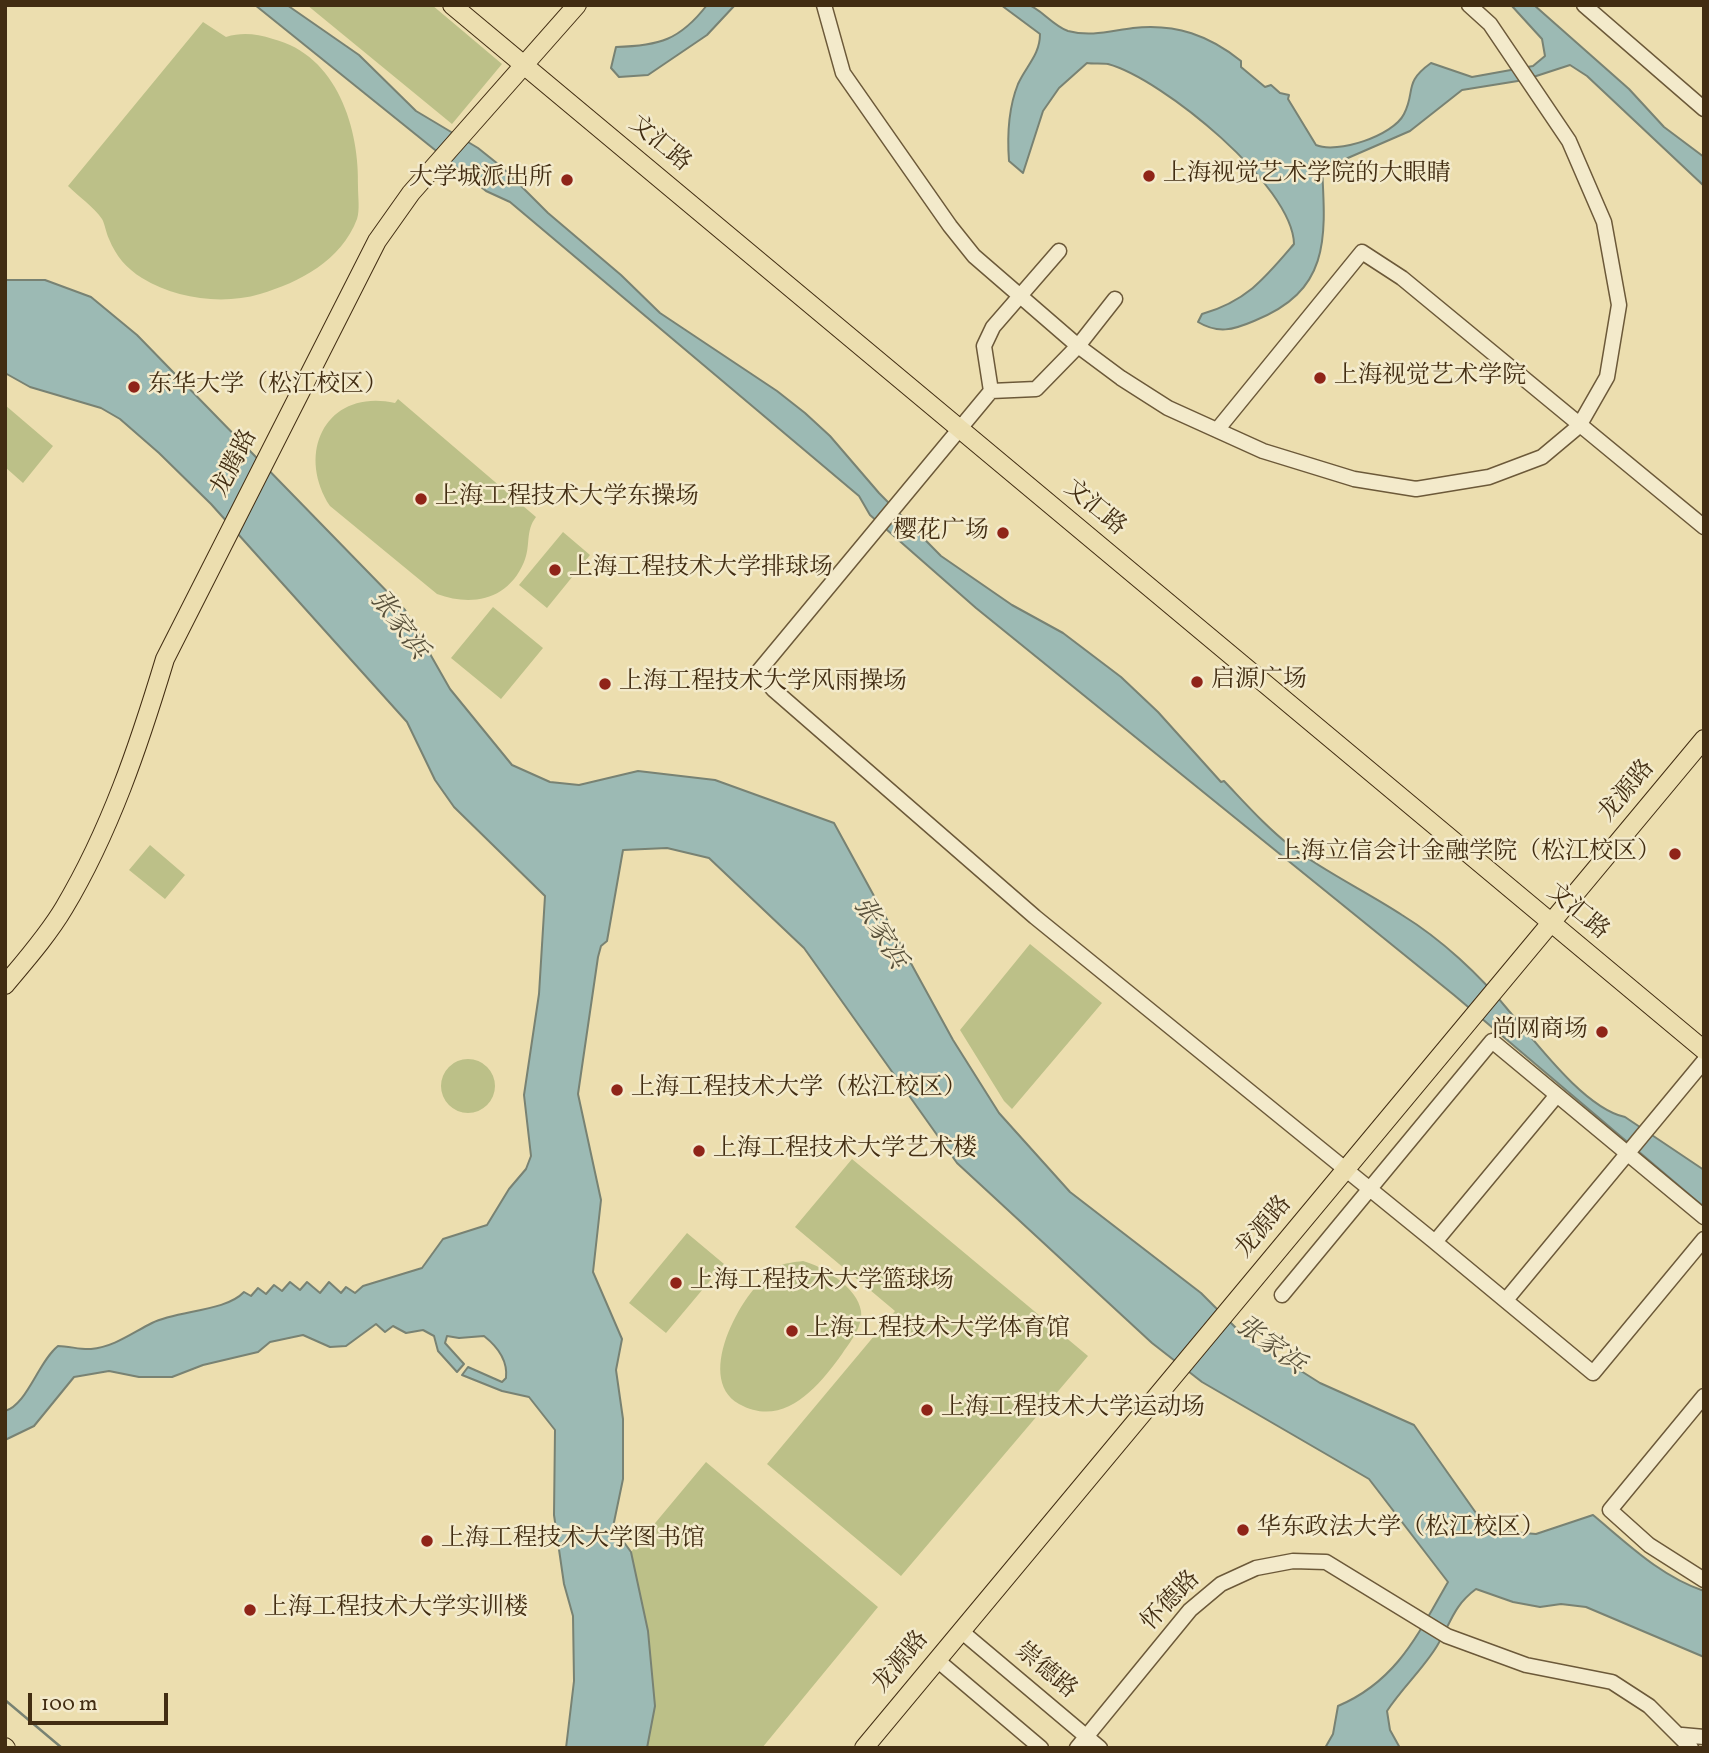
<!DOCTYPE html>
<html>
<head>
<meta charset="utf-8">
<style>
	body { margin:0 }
	#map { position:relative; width:1709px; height:1753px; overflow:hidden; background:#ecdeaf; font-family:Vollkorn,serif }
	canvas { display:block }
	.frame { position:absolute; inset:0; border:7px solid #422d12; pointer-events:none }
	.scale { position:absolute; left:28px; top:1693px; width:140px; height:32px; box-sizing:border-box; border:4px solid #422d12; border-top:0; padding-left:9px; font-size:21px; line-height:24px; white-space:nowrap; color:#422d12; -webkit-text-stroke:5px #f3eacb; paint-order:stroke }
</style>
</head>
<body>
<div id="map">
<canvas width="1709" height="1753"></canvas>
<div class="frame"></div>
<div class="scale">100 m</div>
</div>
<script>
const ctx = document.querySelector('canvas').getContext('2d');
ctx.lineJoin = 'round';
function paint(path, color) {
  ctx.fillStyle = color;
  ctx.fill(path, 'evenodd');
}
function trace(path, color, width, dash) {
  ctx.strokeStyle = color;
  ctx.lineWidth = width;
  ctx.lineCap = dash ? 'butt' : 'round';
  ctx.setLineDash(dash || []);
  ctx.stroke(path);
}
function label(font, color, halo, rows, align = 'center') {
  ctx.font = font + ' Vollkorn,"Noto Serif SC",serif';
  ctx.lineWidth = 5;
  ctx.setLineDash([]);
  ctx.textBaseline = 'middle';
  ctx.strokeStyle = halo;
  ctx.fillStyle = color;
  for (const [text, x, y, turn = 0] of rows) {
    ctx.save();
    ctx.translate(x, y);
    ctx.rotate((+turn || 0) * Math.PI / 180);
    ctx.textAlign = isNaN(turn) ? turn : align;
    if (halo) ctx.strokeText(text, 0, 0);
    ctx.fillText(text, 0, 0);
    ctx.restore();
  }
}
paint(new Path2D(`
	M307 5H432L502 64 452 124Z
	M203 22 226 37C243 32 256 34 273 39 337 55 360 129 358 187 358 197 360 210 357 219 341 261 300 282 260 294 223 305 176 299 142 278 126 268 116 256 109 239 106 233 105 224 102 219 94 207 78 196 68 186Z
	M398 399 536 517C525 531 531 546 524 562 508 600 472 607 437 594L330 506C295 452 327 388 395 403Z
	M5 405 53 446 23 483 5 467Z
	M563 532 590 555 547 608 519 585Z
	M493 607 543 648 501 699 451 658Z
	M150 845 185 875 165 899 129 870Z
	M1030 944 1102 1003 1012 1109 1004 1101 960 1030Z
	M441 1086a27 27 0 1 1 54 0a27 27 0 1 1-54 0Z
	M852 1159 1088 1356 901 1576 767 1464 895 1311 795 1227Z
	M687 1233 724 1264 666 1333 629 1303Z
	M803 1261C823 1266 858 1288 861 1311 863 1327 850 1342 842 1354 818 1387 784 1429 739 1404 692 1377 745 1286 777 1267 784 1263 795 1262 803 1261Z
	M706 1462 878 1607 762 1748H647L655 1706 648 1631 631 1552Z`), '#bcc088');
const water = new Path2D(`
	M255 5H287L359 55 416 111 478 148 503 168 548 213 621 275 660 313 777 391 805 413 830 436 879 493 941 556 1012 605 1063 633 1121 677 1158 712 1221 782 1224 781C1246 804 1267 828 1293 848 1327 873 1367 892 1402 915 1441 939 1480 975 1509 1011 1536 1042 1584 1108 1625 1117L1704 1170V1207L1454 995 976 608 870 515 859 496 510 202 486 191Z
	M707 5H735L707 35 648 75 619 77 611 68 616 47C659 46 680 40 707 5Z
	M1001 5C1009 5 1019 4 1028 5 1039 7 1053 26 1068 31 1091 37 1110 31 1133 28 1176 23 1210 36 1241 61V67L1265 87 1271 85 1280 93 1289 95 1288 99 1316 145C1337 154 1393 136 1404 114 1416 91 1403 83 1431 63L1472 77 1533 66 1545 56 1542 39 1511 5H1534L1629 89 1664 127 1704 157V186L1587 76 1570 65 1524 80 1462 90 1410 131 1334 164H1324L1322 168C1326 239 1330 291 1254 321 1233 330 1218 334 1198 322L1202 314C1247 301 1265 278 1294 244 1293 186 1163 79 1108 64 1102 63 1093 64 1087 63L1059 88 1043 111 1023 173 1009 161C1007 134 1008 109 1018 84 1026 66 1040 55 1040 34Z
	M5 280H45L91 297 137 335 405 610 450 689 512 765 550 782 579 785 638 771 715 780 834 823 953 1040 999 1113 1070 1192 1201 1293 1241 1333 1320 1383 1414 1425 1488 1530 1536 1534 1593 1515C1628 1544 1660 1576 1704 1591V1657L1586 1607 1561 1604 1540 1607 1513 1602 1476 1589C1453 1606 1451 1623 1437 1646 1423 1669 1402 1688 1387 1711L1390 1730 1400 1748H1325L1333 1734 1338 1706C1397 1681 1418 1634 1448 1582L1369 1479 1202 1382 1152 1343 957 1163 804 948 709 858 667 848 623 850 607 941 601 946 598 957 578 1094 601 1200 593 1272 622 1339 616 1370 623 1419V1479L613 1527 631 1552 648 1631 655 1706 647 1748H566L574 1681 573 1616 564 1584 554 1515 555 1430 529 1397 502 1391 462 1375 468 1367 502 1382 506 1378C508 1360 498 1347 484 1336L459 1338 447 1336 445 1343 464 1364 457 1372 438 1351 434 1336 423 1330 406 1333 393 1326 385 1332 376 1324 346 1346 330 1347 303 1335 270 1342 258 1352 203 1365 172 1377H139L109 1371 74 1377 34 1426 5 1440V1411C27 1405 38 1362 58 1346 69 1346 81 1350 91 1349 114 1347 132 1333 152 1323 178 1310 225 1312 244 1292L251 1296 258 1288 266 1294 274 1285 282 1291 290 1282 300 1290 307 1282 320 1293 329 1282 341 1293 346 1287 355 1293 363 1286 422 1268 443 1239 487 1225 509 1189 526 1169 531 1156 524 1095 539 994 545 896 454 807 435 780 407 722 211 504 159 453 120 419 101 408 30 387 5 373Z`);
paint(water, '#9cbab4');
trace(water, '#788273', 2);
trace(new Path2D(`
	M5 1700 62 1748`), '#788273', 2.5);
const minor = new Path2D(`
	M824 5 843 73 950 226 974 256 1078 346 1121 378 1168 408 1263 451 1354 479 1416 489 1489 477 1542 457 1579 426 1607 377 1619 305 1604 222 1569 141 1490 24 1469 5
	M1584 5 1704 109
	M1059 251 993 327 984 346 991 391 758 672 774 690 1035 917 1435 1242 1557 1095
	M991 391 1036 389 1078 346 1115 299
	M1217 430 1362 252 1402 278 1704 527
	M1435 1242 1593 1373 1704 1239
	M1282 1295 1492 1041 1704 1217
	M1506 1300 1704 1061
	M1704 1396 1610 1510 1649 1545 1704 1580
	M961 1631 1100 1748
	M937 1660 1041 1748
	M1682 1735 1704 1737
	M1077 1748 1190 1610 1221 1584 1256 1568 1293 1561 1326 1562 1447 1636 1526 1665 1612 1682 1649 1706 1691 1748`);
const major = new Path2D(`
	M452 5 1704 1050
	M5 985C25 961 48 935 64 908 110 831 139 745 165 659L377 241 411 193 577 5
	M5 1747 6 1748
	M864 1748 1704 739`);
trace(minor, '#6c5939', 17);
trace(major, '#422d12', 20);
trace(minor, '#f3eacb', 14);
trace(major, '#ecdeaf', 18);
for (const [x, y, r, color] of [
	[1149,176,7,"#8f2418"],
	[567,180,7,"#8f2418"],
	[1320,378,7,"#8f2418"],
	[134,387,7,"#8f2418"],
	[421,499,7,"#8f2418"],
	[1003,533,7,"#8f2418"],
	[555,570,7,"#8f2418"],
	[1197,682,7,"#8f2418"],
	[605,684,7,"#8f2418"],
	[1675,854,7,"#8f2418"],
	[1602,1032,7,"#8f2418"],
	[617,1090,7,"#8f2418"],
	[699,1151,7,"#8f2418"],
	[676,1283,7,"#8f2418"],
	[792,1331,7,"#8f2418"],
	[927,1410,7,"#8f2418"],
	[1243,1530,7,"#8f2418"],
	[427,1541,7,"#8f2418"],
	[250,1610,7,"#8f2418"]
]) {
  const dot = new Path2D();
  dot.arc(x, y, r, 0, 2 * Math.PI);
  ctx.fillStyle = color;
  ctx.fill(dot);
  trace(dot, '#f3eacb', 2.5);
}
label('24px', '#422d12', '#f3eacb', [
	["文汇路",659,145,40],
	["龙腾路",236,464,-63],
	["文汇路",1094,509,40],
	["龙源路",1628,792,-50],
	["文汇路",1577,913,40],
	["龙源路",1265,1228,-50],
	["怀德路",1172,1602,-46],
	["龙源路",902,1663,-50],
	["崇德路",1045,1672,40]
]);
label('24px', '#422d12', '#f3eacb', [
	["上海视觉艺术学院的大眼睛",1163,176],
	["大学城派出所",553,180,"right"],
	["上海视觉艺术学院",1334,378],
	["东华大学（松江校区）",148,387],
	["上海工程技术大学东操场",435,499],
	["樱花广场",989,533,"right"],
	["上海工程技术大学排球场",569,570],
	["启源广场",1211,682],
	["上海工程技术大学风雨操场",619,684],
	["上海立信会计金融学院（松江校区）",1661,854,"right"],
	["尚网商场",1588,1032,"right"],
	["上海工程技术大学（松江校区）",631,1090],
	["上海工程技术大学艺术楼",713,1151],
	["上海工程技术大学篮球场",690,1283],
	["上海工程技术大学体育馆",806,1331],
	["上海工程技术大学运动场",941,1410],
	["华东政法大学（松江校区）",1257,1530],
	["上海工程技术大学图书馆",441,1541],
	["上海工程技术大学实训楼",264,1610]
], 'left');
label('italic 26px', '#58503a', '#f3eacb', [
	["张家浜",397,626,53],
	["张家浜",878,934,59],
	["张家浜",1269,1347,36]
]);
</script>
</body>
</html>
